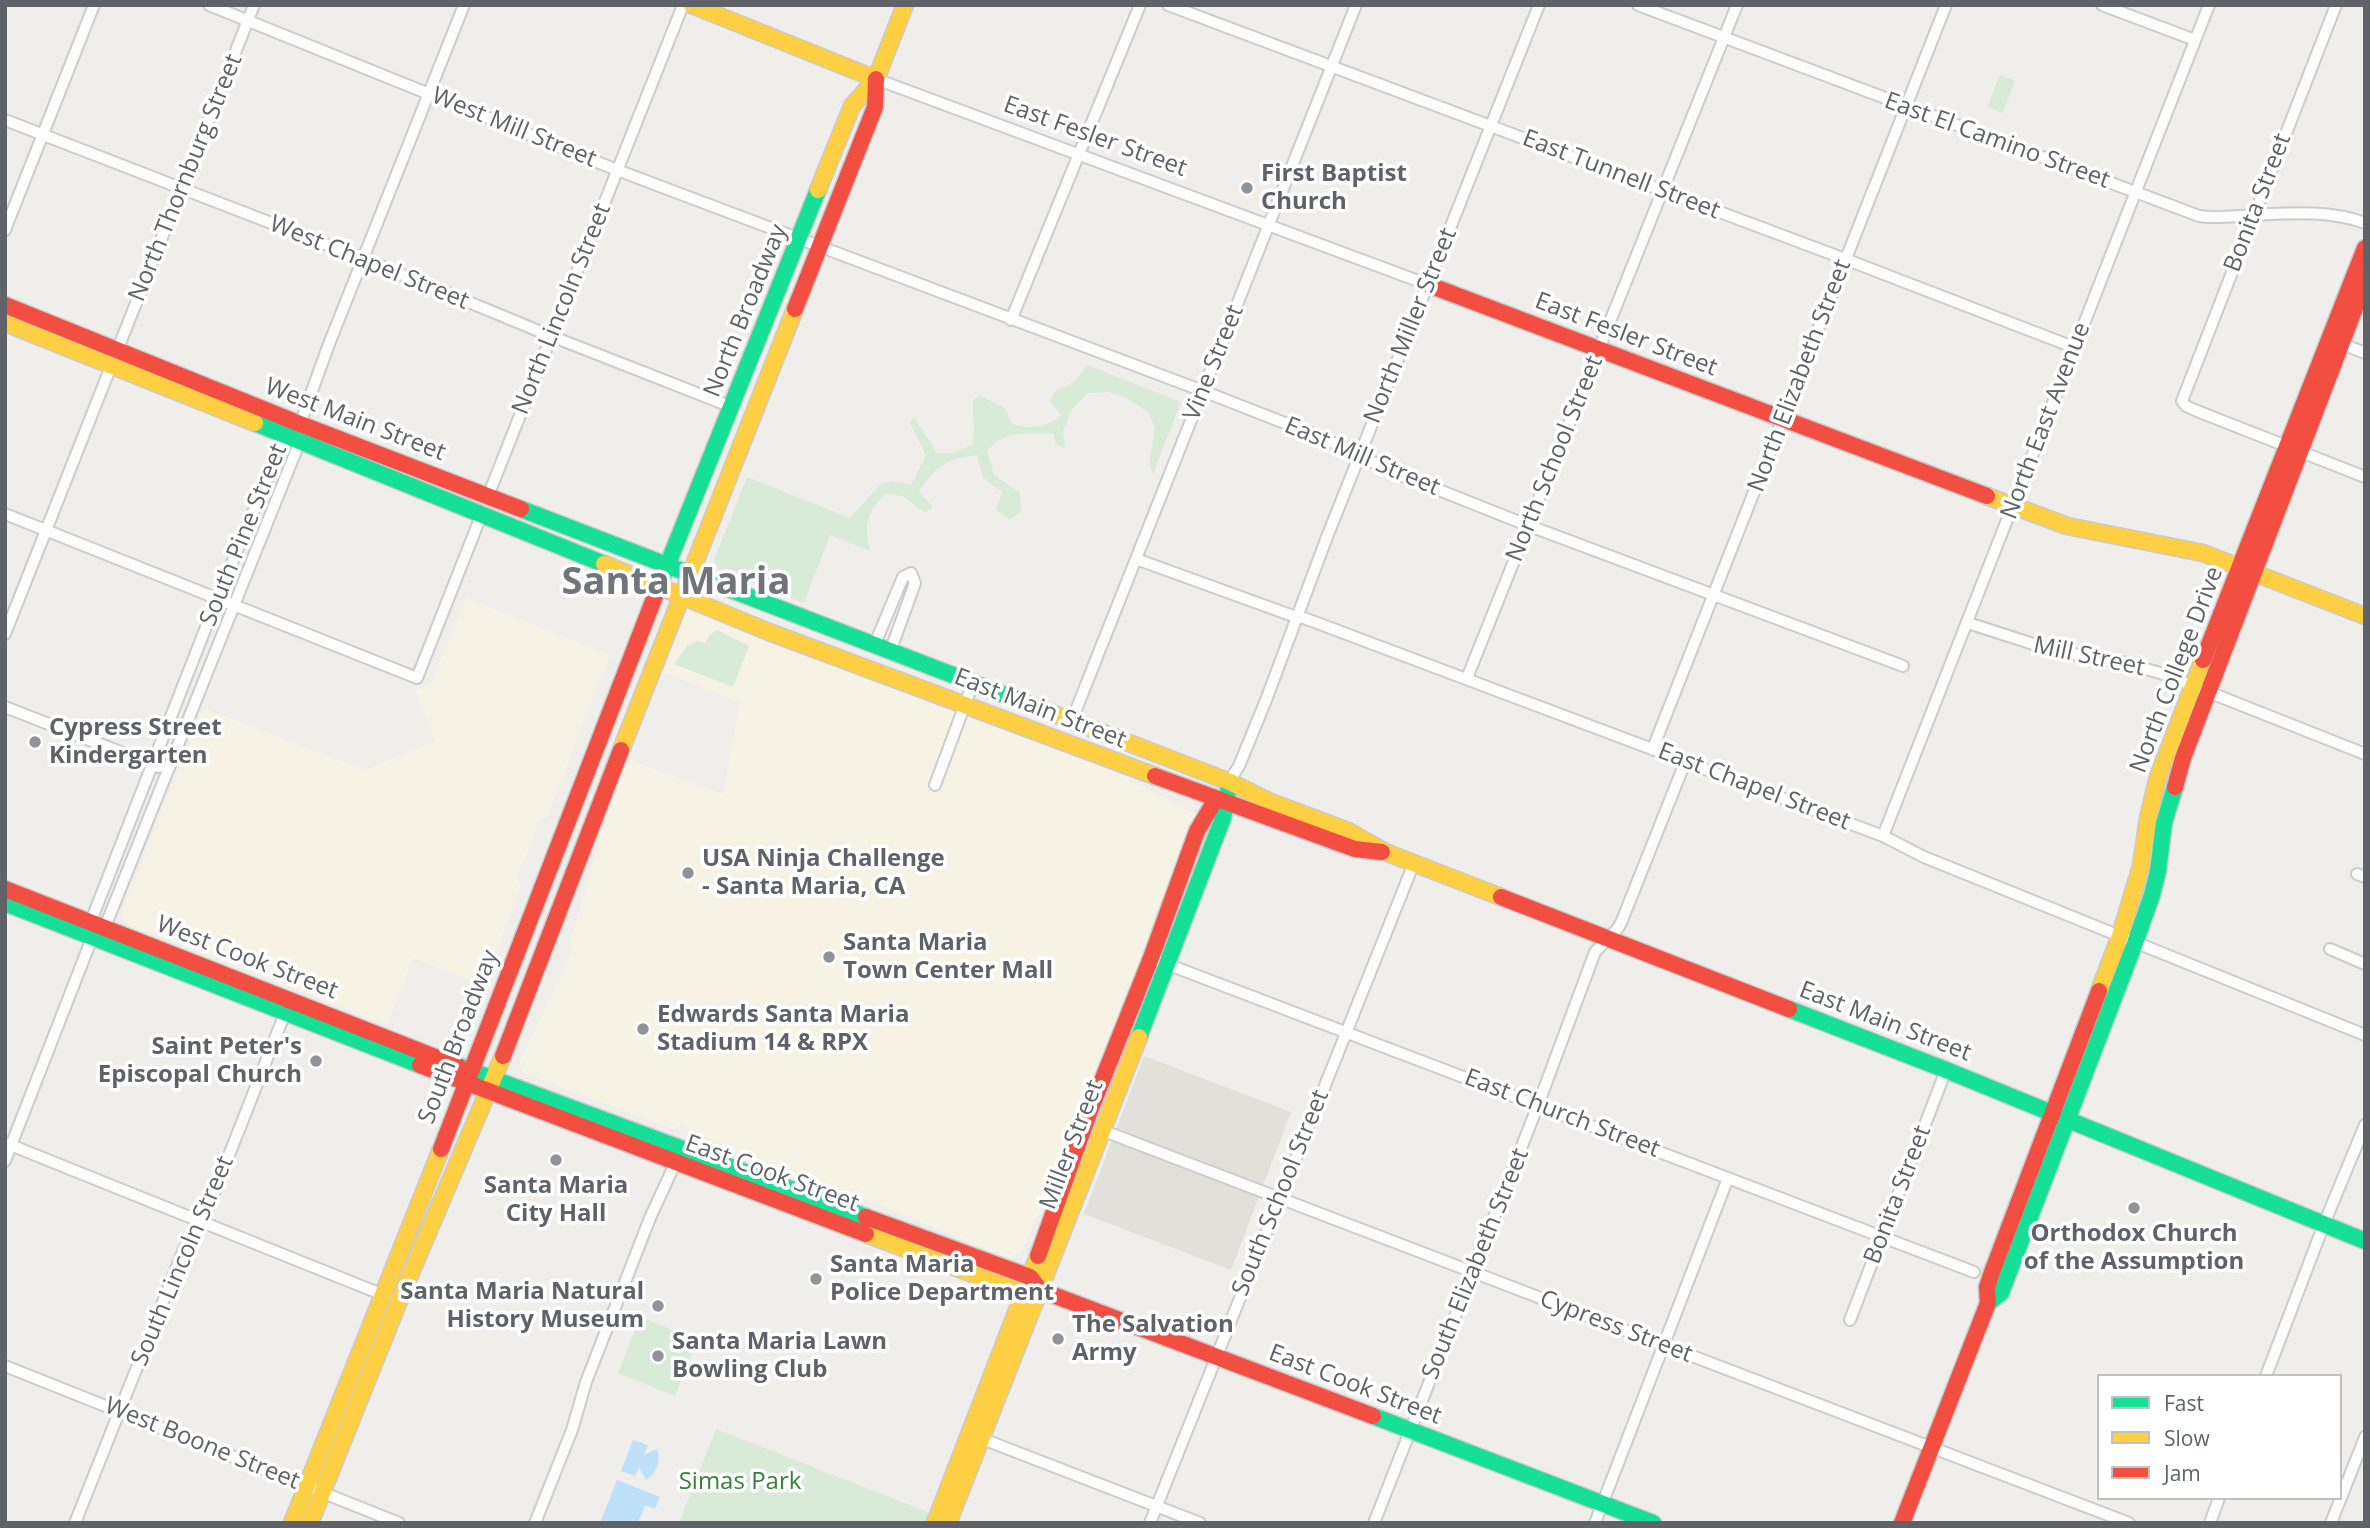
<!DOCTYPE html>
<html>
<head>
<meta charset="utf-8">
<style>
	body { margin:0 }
	#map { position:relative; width:2370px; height:1528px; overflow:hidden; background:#efeeea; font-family:"Open Sans",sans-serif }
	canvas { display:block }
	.frame { position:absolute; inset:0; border:7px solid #5f6368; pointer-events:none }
	.legend { position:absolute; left:2097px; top:1374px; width:245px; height:126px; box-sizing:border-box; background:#fff; border:2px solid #bfc1c3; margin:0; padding:9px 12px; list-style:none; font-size:21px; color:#5f6368 }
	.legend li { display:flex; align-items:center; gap:14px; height:35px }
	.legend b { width:35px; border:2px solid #bfc1c3 }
</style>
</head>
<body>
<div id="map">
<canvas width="2370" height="1528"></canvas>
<div class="frame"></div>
<ul class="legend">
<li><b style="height:9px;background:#16e098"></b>Fast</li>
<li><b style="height:9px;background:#ffcf43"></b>Slow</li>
<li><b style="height:9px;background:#f24e42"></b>Jam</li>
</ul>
</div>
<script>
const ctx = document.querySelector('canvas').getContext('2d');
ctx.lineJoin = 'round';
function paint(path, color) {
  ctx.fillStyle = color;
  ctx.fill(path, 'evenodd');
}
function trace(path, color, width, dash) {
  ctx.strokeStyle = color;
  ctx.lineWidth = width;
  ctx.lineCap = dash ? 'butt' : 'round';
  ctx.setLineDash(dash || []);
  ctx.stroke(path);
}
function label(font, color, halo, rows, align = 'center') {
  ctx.font = font + ' "Open Sans",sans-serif';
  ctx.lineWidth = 7;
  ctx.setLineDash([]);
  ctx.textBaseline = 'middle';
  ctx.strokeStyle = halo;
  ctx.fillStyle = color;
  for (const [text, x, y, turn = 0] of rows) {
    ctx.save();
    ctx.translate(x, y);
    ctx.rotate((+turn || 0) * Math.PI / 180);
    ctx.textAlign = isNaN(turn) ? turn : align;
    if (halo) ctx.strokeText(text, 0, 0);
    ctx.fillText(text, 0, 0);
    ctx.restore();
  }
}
paint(new Path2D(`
	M466 598 610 655 547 817 540 820 517 878 521 887 483 985 413 958 387 1025 125 923 121 913 200 714 208 710 365 770 435 741 415 690 431 684Z
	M682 601 1065 745 1199 816 1076 1137 1020 1253 1008 1257 804 1175 712 1142 704 1135 682 1125 673 1129 524 1073 520 1066V1060L562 974 572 948 571 939 623 758 723 794 740 702 655 669Z`), '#f7f3e4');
paint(new Path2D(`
	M1144 1056 1291 1112 1231 1270 1084 1214Z`), '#e2e0da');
paint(new Path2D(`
	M2000 75 2015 81 2003 113 1987 107Z
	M1087 365 1181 402 1153 474 1149 464 1155 428 1148 412 1126 398 1108 392 1088 393 1072 409 1063 431 1065 448 1056 444 1053 433C1028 434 1004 429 987 451L994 475 1020 493 1021 512 1010 519 996 510 1002 492 983 478 977 455C946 459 936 467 919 491L933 507 925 513 903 496 885 494C866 514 864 524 870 551L830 535 804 603 719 570 714 560 747 477 850 518 881 484 893 481 911 485 926 455 910 423 914 417 937 453H952L972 445C976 433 972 415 973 401L979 395 1005 408 1012 424C1029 430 1048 427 1061 415L1050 401C1058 383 1059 392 1071 383 1077 380 1083 371 1087 365Z
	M717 630 749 646 733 687 674 664 687 646 697 641 705 643 709 636Z
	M640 1317 697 1339 675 1396 618 1373Z
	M716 1429 930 1513 927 1523H679Z`), '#d8ebd6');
paint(new Path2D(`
	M633 1440 648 1445 644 1455 657 1449C661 1463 657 1472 646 1480L639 1467 635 1476 621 1471Z
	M617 1480 660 1497 655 1509 645 1505 638 1523H600Z`), '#bfe0f9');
const street = new Path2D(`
	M209 5 617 170 1203 391 1323 438 1391 471 1527 525 1903 666
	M1168 5 1845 259 2073 347
	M1638 5 2199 216C2218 219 2235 216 2254 215 2290 213 2331 210 2365 223
	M2102 5 2195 40
	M2336 5 2182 401 2186 406 2197 411 2365 477
	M876 79 1429 285
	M5 120 364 259 551 336 732 407
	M5 230 94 5
	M1011 320 1140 5
	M2335 341 2365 353
	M488 496 683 5
	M5 514 417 678 481 516
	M1136 559 1296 617 1304 618 1883 836 1924 857 2365 1035
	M1968 623 2055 651 2126 663 2163 674 2365 754
	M5 634 254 5
	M874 646 903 577 911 573 915 583 890 652
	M1467 678 1737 5
	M5 707 159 767
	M1072 720 1356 5
	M1653 748 1946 5
	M935 785 973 683
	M1226 786 1239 766 1266 700 1327 537 1539 5
	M1883 836 2209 5
	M2357 874 2365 877
	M99 932 105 927 300 441V424L329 344 464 5
	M2330 949 2365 964
	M1151 958 1974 1272
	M1104 1131 2129 1523
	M8 1144 386 1296
	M5 1161 92 938 91 921 217 599 286 433
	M1850 1320 1946 1070
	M5 1366 399 1523
	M2266 1376 2324 1224 2365 1125
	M975 1436 1200 1523
	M75 1523 184 1249 209 1206 287 1008
	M535 1523 572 1430 586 1382 650 1218 678 1157
	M1150 1523 1414 863
	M1374 1523 1538 1105 1595 952C1604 942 1615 935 1621 923L1686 760
	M1595 1523 1728 1178
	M2210 1523 2219 1498
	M2331 1523 2365 1437`);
const fast = new Path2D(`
	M255 423 604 564
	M521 509 1054 714
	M657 591 818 190
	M5 903 420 1065
	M1789 1009 1946 1070 2365 1241
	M1139 1037 1223 818 1230 782
	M458 1066 866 1217
	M1988 1303 2001 1293 2135 943 2152 895 2158 871 2164 823 2175 787
	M1373 1416 1653 1523`);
const slow = new Path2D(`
	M692 5 876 79
	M818 190 852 106 876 79 905 5
	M5 323 255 423
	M1987 496 2067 526 2203 553 2365 616
	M604 564 769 632 1155 776
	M1054 714 1230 782 1268 801 1348 831 1385 852 1501 897
	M621 750 795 309
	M2099 991 2120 936 2141 866 2148 818 2158 777 2203 660
	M866 1234 1024 1293 1040 1290
	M292 1523 441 1149
	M310 1523 399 1301 503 1056
	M935 1523 1038 1256
	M948 1523 1139 1037`);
const jam = new Path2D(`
	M1429 285 1987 496
	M5 305 300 424 521 509
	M795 309 875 107 876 79
	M2203 660 2365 248
	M1155 776 1355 849 1382 852
	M2175 787 2183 758 2365 282
	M5 889 458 1066
	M1501 897 1789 1009
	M503 1056 621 750
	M420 1065 866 1234
	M441 1149 657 591
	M866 1217 1030 1277 1040 1290 1373 1416
	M1038 1256 1090 1111 1151 958 1197 831 1216 799
	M1902 1523 1988 1303 1987 1287 1992 1272 2099 991`);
trace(street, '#cbcccc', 14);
trace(fast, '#cacacb', 19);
trace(slow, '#cacacb', 19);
trace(jam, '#cacacb', 19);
trace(street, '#fdfcfc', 10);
trace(fast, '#16e098', 16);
trace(slow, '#ffcf43', 16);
trace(jam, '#f24e42', 16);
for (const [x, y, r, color] of [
	[1247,188,7,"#919496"],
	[35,742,7,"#919496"],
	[688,873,7,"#919496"],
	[829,957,7,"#919496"],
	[643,1029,7,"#919496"],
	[316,1061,7,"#919496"],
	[556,1160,7,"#919496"],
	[2134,1208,7,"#919496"],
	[816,1279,7,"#919496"],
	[658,1306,7,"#919496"],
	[1058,1339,7,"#919496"],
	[658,1356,7,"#919496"]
]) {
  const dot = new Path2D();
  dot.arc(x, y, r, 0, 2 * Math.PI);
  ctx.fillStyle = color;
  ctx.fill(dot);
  trace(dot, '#fff', 2.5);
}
label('24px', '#5f6368', '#fff', [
	["West Mill Street",514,128,22],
	["East Fesler Street",1095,137,20],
	["East El Camino Street",1997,141,20],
	["East Tunnell Street",1621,175,21],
	["North Thornburg Street",186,178,-68],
	["Bonita Street",2258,203,-69],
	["West Chapel Street",369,263,22],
	["North Lincoln Street",562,309,-68],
	["North Broadway",746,311,-68],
	["North Miller Street",1411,326,-68],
	["East Fesler Street",1626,335,21],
	["Vine Street",1214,363,-68],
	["North Elizabeth Street",1800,376,-69],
	["West Main Street",355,420,21],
	["North East Avenue",2046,421,-69],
	["East Mill Street",1362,457,23],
	["North School Street",1555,459,-68],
	["South Pine Street",244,535,-68],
	["Mill Street",2089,657,12],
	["North College Drive",2177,670,-69],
	["East Main Street",1040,709,21],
	["East Chapel Street",1754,787,21],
	["West Cook Street",247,958,21],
	["East Main Street",1885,1022,21],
	["South Broadway",459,1037,-69],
	["East Church Street",1562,1114,21],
	["Miller Street",1072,1145,-69],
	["East Cook Street",772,1174,20],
	["South School Street",1281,1193,-68],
	["Bonita Street",1898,1195,-69],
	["South Lincoln Street",183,1261,-67],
	["South Elizabeth Street",1476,1264,-68],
	["Cypress Street",1616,1327,21],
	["East Cook Street",1355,1385,21],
	["West Boone Street",202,1444,22]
]);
label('bold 24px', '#5f6368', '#fff', [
	["First Baptist",1261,174],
	["Church",1261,202],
	["Cypress Street",49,728],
	["Kindergarten",49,756],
	["USA Ninja Challenge",702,859],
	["- Santa Maria, CA",702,887],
	["Santa Maria",843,943],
	["Town Center Mall",843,971],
	["Edwards Santa Maria",657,1015],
	["Stadium 14 & RPX",657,1043],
	["Saint Peter's",302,1047,"right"],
	["Episcopal Church",302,1075,"right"],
	["Santa Maria",556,1186,"center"],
	["City Hall",556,1214,"center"],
	["Orthodox Church",2134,1234,"center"],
	["of the Assumption",2134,1262,"center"],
	["Santa Maria",830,1265],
	["Police Department",830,1293],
	["Santa Maria Natural",644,1292,"right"],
	["History Museum",644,1320,"right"],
	["The Salvation",1072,1325],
	["Army",1072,1353],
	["Santa Maria Lawn",672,1342],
	["Bowling Club",672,1370]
], 'left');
label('24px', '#348238', '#fff', [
	["Simas Park",740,1482]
]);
label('bold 38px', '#70757a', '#fff', [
	["Santa Maria",676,583]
]);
</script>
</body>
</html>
